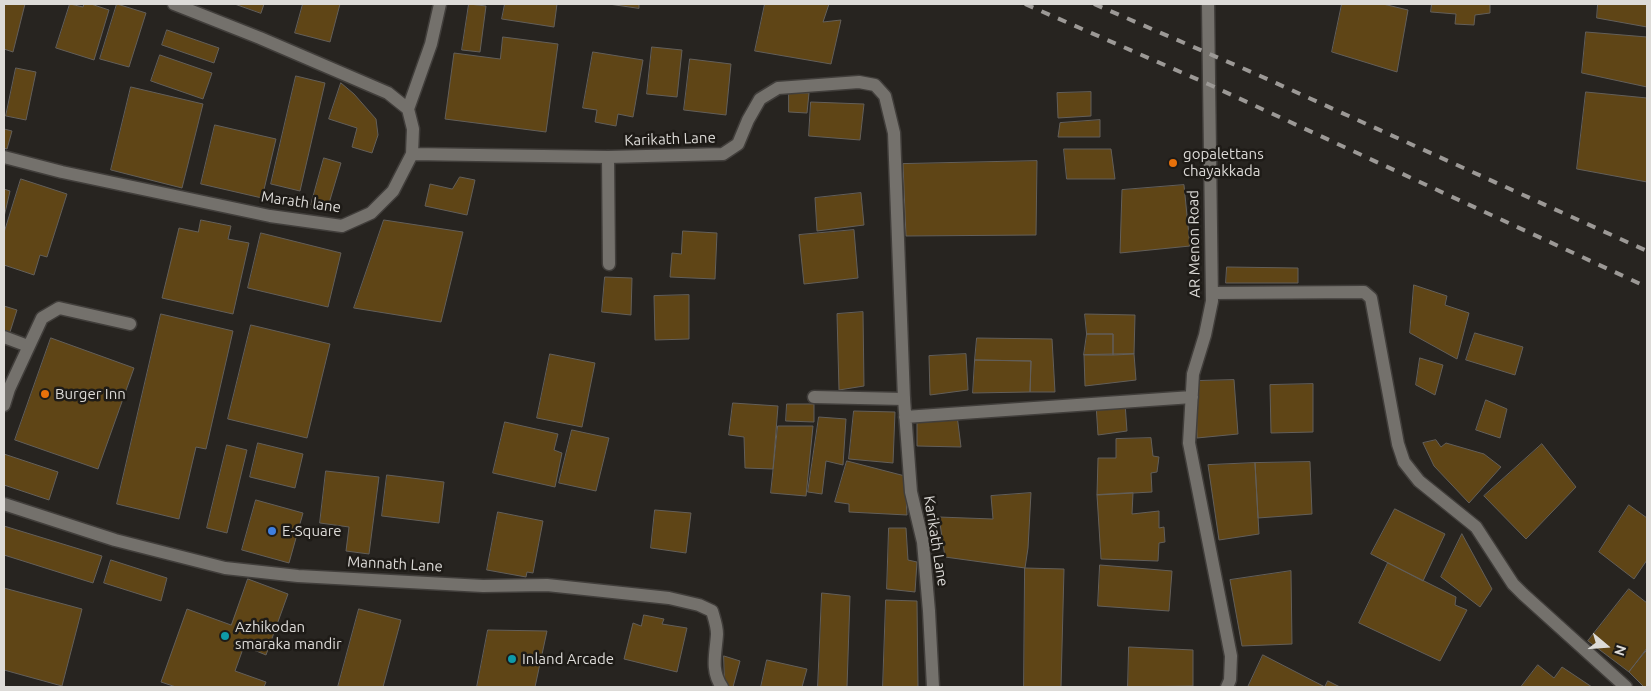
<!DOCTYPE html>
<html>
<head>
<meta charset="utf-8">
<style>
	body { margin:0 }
	#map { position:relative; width:1651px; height:691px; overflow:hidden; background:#272420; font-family:Ubuntu,sans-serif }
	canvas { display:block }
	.frame { position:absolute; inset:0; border:5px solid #dddbd8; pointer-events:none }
	.north { position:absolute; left:1581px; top:621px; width:50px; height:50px; -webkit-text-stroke:4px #1e1b17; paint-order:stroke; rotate:108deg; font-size:14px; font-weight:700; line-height:20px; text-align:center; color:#dddbd8 }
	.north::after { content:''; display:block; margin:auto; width:18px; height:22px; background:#dddbd8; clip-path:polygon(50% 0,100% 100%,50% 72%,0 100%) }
</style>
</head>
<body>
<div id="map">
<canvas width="1651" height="691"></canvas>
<div class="frame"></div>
<div class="north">N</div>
</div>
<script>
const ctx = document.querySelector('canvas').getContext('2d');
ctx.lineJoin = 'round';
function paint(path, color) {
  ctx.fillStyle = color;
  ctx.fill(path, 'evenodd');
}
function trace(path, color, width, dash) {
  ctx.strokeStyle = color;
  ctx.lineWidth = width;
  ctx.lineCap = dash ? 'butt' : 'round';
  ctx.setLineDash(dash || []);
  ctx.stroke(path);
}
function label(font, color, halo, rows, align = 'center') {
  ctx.font = font + ' Ubuntu,sans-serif';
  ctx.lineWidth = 5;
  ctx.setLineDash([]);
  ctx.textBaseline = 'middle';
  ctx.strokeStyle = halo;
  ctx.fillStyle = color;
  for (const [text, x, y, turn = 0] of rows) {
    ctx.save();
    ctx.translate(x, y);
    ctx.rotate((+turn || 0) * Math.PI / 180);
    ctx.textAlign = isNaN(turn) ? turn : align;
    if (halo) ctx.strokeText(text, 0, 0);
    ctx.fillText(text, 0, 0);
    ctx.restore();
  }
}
const building = new Path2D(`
	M4 4H25L13 52 4 49Z
	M70 4 83 7 84 4H91L109 10 94 60 56 48Z
	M117 4 146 13 129 67 100 59Z
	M235 4H264L261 13Z
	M303 4H340L330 42 295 33Z
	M469 4 486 6 480 52 462 50Z
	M505 4H557L554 27 502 19Z
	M609 4H639V8Z
	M765 4H829L823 22 841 20 831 64 755 51Z
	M1342 4H1383L1408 10 1397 72 1332 52Z
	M1432 4H1490V13L1475 15 1474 25 1455 24 1456 14 1431 12Z
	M1598 4H1647V27L1597 18Z
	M167 30 219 48 214 63 162 45Z
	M1586 32 1647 37V87L1582 73Z
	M503 37 558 44 546 132 445 119 454 53 500 59Z
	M652 47 682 50 677 97 647 94Z
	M593 52 643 60 633 117 618 114 616 126 595 122 597 110 583 108Z
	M160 55 212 73 203 99 151 81Z
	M690 59 731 64 726 115 684 110Z
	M16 68 36 72 26 120 6 116Z
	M296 76 325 83 300 191 271 184Z
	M341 83 354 94 376 119 378 135 372 153 352 147 357 128 329 119Z
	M131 87 203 104 182 188 111 170Z
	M1091 92V116L1058 118 1057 93Z
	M1586 92 1647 98V182L1577 169Z
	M789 93H809L807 113 789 112Z
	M811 102 864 104 860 140 809 136Z
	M1100 120V137H1058L1060 123Z
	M215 125 276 139 262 198 201 184Z
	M4 129 12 131 7 149 4 148Z
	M1064 149H1111L1115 179H1067Z
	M324 158 341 163 327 210 311 205Z
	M1037 161 1036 235 906 236 903 164Z
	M460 177 475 180 467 215 425 206 430 184 452 189Z
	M21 179 67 194 47 257 40 255 34 275 4 265V233Z
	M1184 185 1190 246 1120 253 1122 190Z
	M4 189 10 191 4 217Z
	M861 193 864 225 817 231 815 198Z
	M201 220 231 226 228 239 249 243 233 314 162 298 179 228 198 232Z
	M384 220 463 232 441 322 354 308Z
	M854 230 858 278 804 284 799 235Z
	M683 231 717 233 715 279 670 277 672 253 681 254Z
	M261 233 341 253 328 307 248 288Z
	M1227 267 1298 268V283H1226Z
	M605 277 632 278 631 315 602 312Z
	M1414 285 1447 296 1445 305 1469 313 1457 359 1410 333Z
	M689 295V339L655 340 654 296Z
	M4 306 17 310 10 332 4 330Z
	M863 312 864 386 839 390 837 314Z
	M161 314 233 331 206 449 196 447 179 519 117 504Z
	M1085 314 1135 315 1134 354 1113 355V334H1087Z
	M251 325 330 344 307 438 228 419Z
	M1475 333 1523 347 1515 375 1466 360Z
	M1087 334H1113V355H1084Z
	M51 338 134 368 98 469 15 440Z
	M977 338 1052 339 1055 392H1030L1031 361 975 360Z
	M550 354 595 363 582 427 537 418Z
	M966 354 968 390 930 395 929 356Z
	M1134 354 1136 380 1085 386 1084 355Z
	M1420 358 1443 365 1435 395 1416 385Z
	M975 360 1031 361 1030 392 973 393Z
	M1234 380 1238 434 1197 438 1196 381Z
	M1313 384V432L1271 433 1270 385Z
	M1486 400 1507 409 1500 438 1476 430Z
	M733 403 778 406 773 469 745 468 744 437 729 435Z
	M1125 403 1127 431 1098 435 1096 404Z
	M787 404H814V422L786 421Z
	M854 411 895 412 893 463 849 459Z
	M957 415 961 447 917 446V417Z
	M819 417 846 419 843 465 826 461 822 494 808 492Z
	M505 422 558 434 554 450 562 453 555 487 493 473Z
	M778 426H813L806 496 771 493Z
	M572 430 609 438 596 491 559 483Z
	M1151 438 1153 456 1159 457 1157 472 1151 473 1152 492 1097 495 1098 458H1116V439Z
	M1436 440 1441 447 1446 443 1484 454 1501 467 1469 503 1434 466 1423 443Z
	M258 443 303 454 295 488 250 477Z
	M1542 444 1576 487 1526 539 1484 496Z
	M227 445 247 450 227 533 207 528Z
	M4 454 58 472 49 500 4 485Z
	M847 461 905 476 907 515 849 512V504L835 502Z
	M1310 462 1312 514 1258 518 1255 463Z
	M1255 463 1259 534 1219 540 1208 465Z
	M326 471 379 477 369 554 346 551 349 527 320 523Z
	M387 475 444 482 439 523 382 516Z
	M1031 493 1028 548 1025 568 945 557 939 517 993 519 991 496Z
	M1133 493 1132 514 1159 511V528L1164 527 1165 542 1159 543 1158 561 1101 559 1097 495Z
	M256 500 303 513 289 563 242 550Z
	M1629 505 1647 518V560L1634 579 1599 552Z
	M1395 509 1445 534 1423 581 1371 554Z
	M655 510 691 513 686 553 651 548Z
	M498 512 543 521 533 573 527 572 526 577 487 570Z
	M4 526 102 556 93 583 4 555Z
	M889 528H906L908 560 917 562 915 592 887 589Z
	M1462 534 1492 589 1480 607 1441 577Z
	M111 560 167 578 161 601 104 583Z
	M1388 563 1456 597 1455 605 1467 610 1440 661 1359 623Z
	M1100 565 1172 571 1169 611 1098 606Z
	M1025 568 1064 569 1061 687H1024Z
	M1291 571 1292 644 1242 646 1230 580Z
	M248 579 288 594 266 655 244 646 235 671 266 682 264 687H176L161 682 187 609 231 625Z
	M4 588 82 609 62 686 4 670Z
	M1629 589 1647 603V648L1629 672 1588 641Z
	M822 593 850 596 847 687H818Z
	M886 600 917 601 918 687H883Z
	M359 609 401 620 383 687H338Z
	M644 615 664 619 662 624 687 628 677 672 624 659 633 623 641 626Z
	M488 630 547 631 535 687H477Z
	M1129 647 1193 650V686L1128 687Z
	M1647 650V687H1644L1629 672Z
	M1263 655 1325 687H1248Z
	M724 656 740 661 733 687 725 686Z
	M767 660 807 669 802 687H761Z
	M1538 665 1554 678 1562 667 1592 687H1521Z
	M1328 681 1340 687H1325Z`);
paint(building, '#5f4516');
trace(building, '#635f5a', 1);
const lane = new Path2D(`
	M608 157 609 264
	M814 397 904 399`);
const street = new Path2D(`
	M1208 4 1212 301 1205 335 1193 374 1189 443 1231 656 1230 680 1227 687
	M408 109 431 44 440 4
	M412 154 608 157 723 154 738 144 748 120 760 99 778 88 859 82 875 85 885 96 894 133 904 399 911 492 923 542 929 611 933 687
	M4 157 62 172 270 216 342 226 371 213 393 191 412 154 413 129 408 109 388 93 260 38 174 4
	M1212 293 1364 292 1371 298 1398 444 1404 462 1419 481 1476 527 1513 584 1523 594 1626 687
	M4 337 28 346
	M4 405 9 389 42 318 59 308 130 324
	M905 417 1192 397`);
const secondary = new Path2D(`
	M4 504 115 540 225 568 298 576 483 586 547 585 669 598 699 605 712 611C714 618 717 626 717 634 716 653 710 670 722 687`);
trace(lane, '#413e3b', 15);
trace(street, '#413e3b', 15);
trace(secondary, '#413e3b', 15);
trace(lane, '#74716c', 12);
trace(street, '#74716c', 12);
trace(secondary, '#74716c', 12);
trace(new Path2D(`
	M1025 4 1208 84 1647 287
	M1094 4 1256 74 1647 251`), '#9c9996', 4, [9, 9]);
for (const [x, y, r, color] of [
	[1173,163,5,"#e8710a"],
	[45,394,5,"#e8710a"],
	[272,531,5,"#3f7fe0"],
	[225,636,5,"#0f9aa8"],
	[512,659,5,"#0f9aa8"]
]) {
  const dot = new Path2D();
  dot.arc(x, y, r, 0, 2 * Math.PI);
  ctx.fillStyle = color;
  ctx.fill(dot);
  trace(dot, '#1e1b17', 2);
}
label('15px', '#dddbd8', '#1e1b17', [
	["Karikath Lane",670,139,-2],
	["Marath lane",301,202,8],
	["AR Menon Road",1194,244,-91],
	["Karikath Lane",936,541,81],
	["Mannath Lane",395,564,3]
]);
label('15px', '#dddbd8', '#1e1b17', [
	["gopalettans",1183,154],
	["chayakkada",1183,171],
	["Burger Inn",55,394],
	["E-Square",282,531],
	["Azhikodan",235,627],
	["smaraka mandir",235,644],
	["Inland Arcade",522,659]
], 'left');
</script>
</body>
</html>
